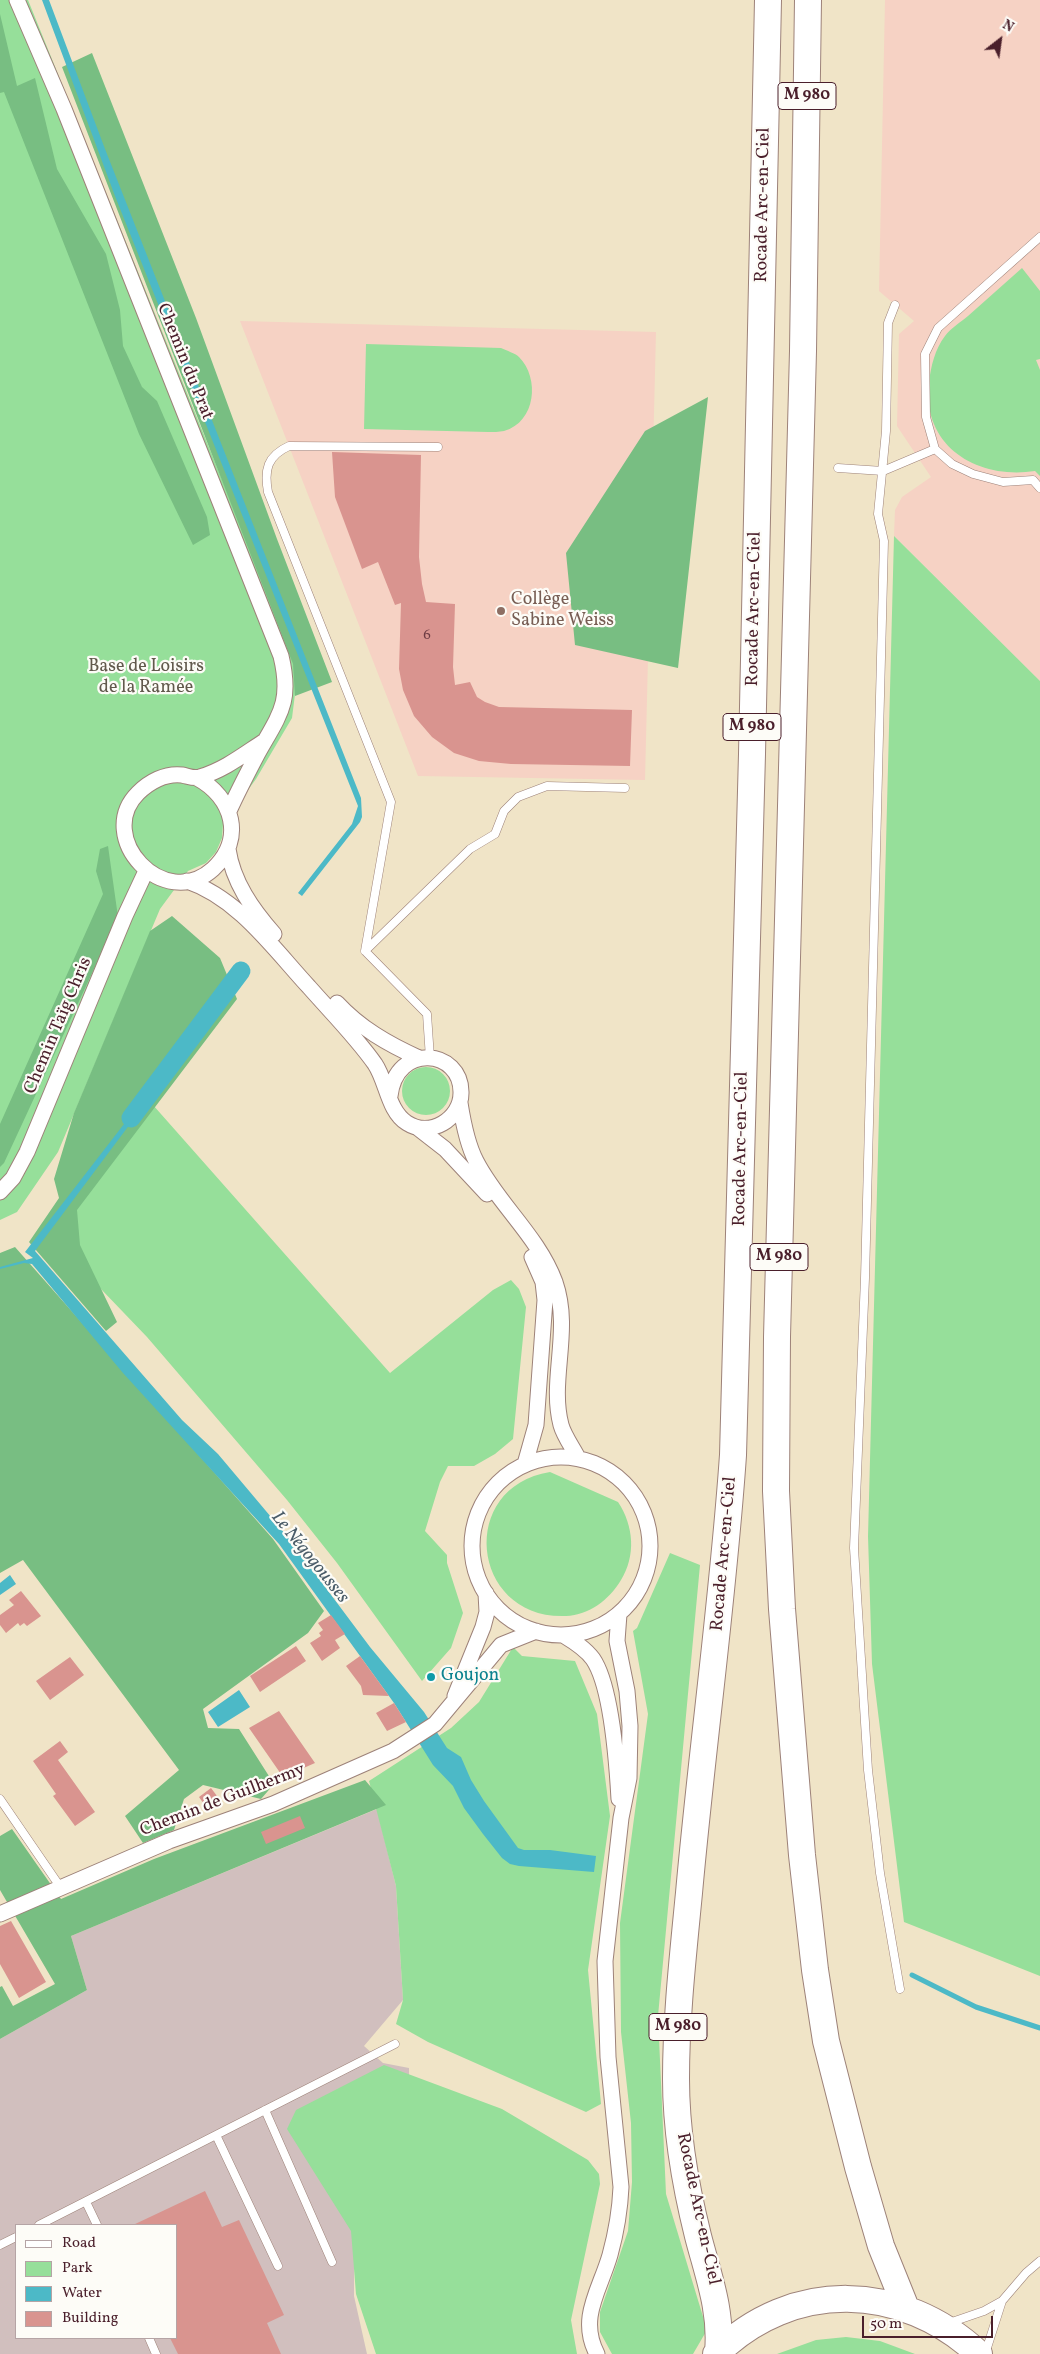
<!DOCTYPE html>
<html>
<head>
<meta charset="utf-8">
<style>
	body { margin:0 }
	#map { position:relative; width:1040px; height:2354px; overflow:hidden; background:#f0e4c7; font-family:Vollkorn,serif }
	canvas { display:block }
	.legend { position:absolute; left:15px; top:2224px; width:162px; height:115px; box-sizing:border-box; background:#fdfcf7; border:1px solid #b5a4a5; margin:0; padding:6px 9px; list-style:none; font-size:15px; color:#4a1f2b }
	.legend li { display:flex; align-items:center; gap:10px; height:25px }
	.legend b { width:25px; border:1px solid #b5a4a5 }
	.north { position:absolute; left:975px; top:15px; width:50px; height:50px; -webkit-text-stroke:4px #fdfcf7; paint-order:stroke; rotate:30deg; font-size:14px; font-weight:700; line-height:20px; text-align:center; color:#4a1f2b }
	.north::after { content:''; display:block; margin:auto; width:18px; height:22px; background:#4a1f2b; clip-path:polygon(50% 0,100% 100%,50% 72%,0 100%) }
	.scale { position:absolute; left:862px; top:2316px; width:131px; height:22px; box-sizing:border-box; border:2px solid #4a1f2b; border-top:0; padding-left:6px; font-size:15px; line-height:18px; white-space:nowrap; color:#4a1f2b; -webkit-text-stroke:4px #fdfcf7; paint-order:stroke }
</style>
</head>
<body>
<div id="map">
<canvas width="1040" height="2354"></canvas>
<ul class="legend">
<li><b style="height:6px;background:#fff"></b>Road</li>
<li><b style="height:14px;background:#96df9a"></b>Park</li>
<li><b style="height:14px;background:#4cb9c7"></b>Water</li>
<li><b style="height:14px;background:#d9948f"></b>Building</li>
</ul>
<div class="north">N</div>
<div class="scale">50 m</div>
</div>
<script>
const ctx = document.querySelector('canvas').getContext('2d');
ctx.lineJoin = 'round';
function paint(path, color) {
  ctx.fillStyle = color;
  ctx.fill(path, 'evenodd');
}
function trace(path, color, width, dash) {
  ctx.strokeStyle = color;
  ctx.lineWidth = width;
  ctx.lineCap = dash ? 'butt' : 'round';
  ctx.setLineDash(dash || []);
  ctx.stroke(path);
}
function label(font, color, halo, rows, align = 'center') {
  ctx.font = font + ' Vollkorn,serif';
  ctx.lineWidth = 4.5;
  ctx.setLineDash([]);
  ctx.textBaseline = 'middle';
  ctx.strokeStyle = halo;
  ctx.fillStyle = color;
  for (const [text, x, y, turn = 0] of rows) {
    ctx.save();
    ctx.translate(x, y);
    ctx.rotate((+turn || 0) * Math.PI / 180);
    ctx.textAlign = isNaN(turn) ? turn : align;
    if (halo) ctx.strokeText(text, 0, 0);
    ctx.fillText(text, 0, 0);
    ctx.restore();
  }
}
paint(new Path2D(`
	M885 0H1040V681L894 536 895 510 902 497 931 477 897 426 899 334 914 321 879 291Z
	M240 321 656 332 645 780 418 776Z`), '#f6d2c4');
paint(new Path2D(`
	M377 1809 396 1886 403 2000 364 2046 383 2063 409 2068V2085L354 2240V2296L367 2354H0V2039L87 1990 71 1936ZM16 2225H176V2338H16Z`), '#d1bfbe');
paint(new Path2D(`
	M0 0H28L287 640 297 678 292 718 256 779 223 824 222 838 216 852 206 863 188 871 160 909 58 1152 17 1212 0 1220Z
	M1022 268 1040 291V359L1036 360 1040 370V476L1035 471C977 480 921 446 929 382 931 366 935 349 945 336 951 328 961 322 968 316 986 300 1004 284 1022 268Z
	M366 344 501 348C507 351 515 353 519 357 540 378 536 422 504 431 499 432 493 432 488 432L364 429Z
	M894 536 1040 681V1976L904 1922 872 1664 868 1536Z
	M402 1091a24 24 0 1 1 48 0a24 24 0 1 1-48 0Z
	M153 1105 390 1373 493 1290 511 1280 519 1289 526 1307 513 1439 495 1454 474 1466H448L440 1482 425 1531 447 1555V1563L463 1613 451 1648 422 1681 337 1563 287 1500 147 1337 77 1264 47 1241Z
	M550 1472 618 1502C634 1526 636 1556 621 1580 609 1600 589 1615 566 1616 471 1620 456 1487 550 1472Z
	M670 1553 700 1565 658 2016 666 2194 707 2330 693 2354H612L600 2332V2312L628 2231 632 2182 631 2123 621 2032 620 1923 648 1714 633 1631 637 1628Z
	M513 1647 522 1656 575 1661 597 1714 610 1816 588 1970 601 2104 586 2112 428 2042 396 2024 403 2000 396 1886 369 1781 451 1728 479 1702Z
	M384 2065 502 2109 588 2160 599 2174 600 2184 571 2320 577 2354H376L356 2294 351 2231 287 2129 296 2110Z
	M846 2337 880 2341 915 2354H777L816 2340Z`), '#96df9a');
paint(new Path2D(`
	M0 14 17 86 35 78 57 169 106 254 120 310 123 346 142 387 157 401 207 517 210 535 193 545 139 434 4 92 0 93Z
	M92 53 196 318 277 539 332 682 295 696 293 664 62 67Z
	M708 397 678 668 575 645 566 553 645 431Z
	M108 846 118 917 4 1163 0 1167V1124L103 894 96 871 100 849Z
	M172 916 220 958 237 999 77 1210 80 1245 117 1322 106 1331 29 1242 59 1198 54 1179 74 1113 150 931Z
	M15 1247 273 1539 324 1611 308 1633 203 1709 208 1728 239 1729 274 1784 261 1799 203 1785 184 1799 174 1830 143 1843 125 1816 179 1770 23 1560 0 1573V1253Z
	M365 1780 386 1805 71 1936 87 1990 0 2039V1987L2 1986 13 2006 55 1984 0 1890V1836L12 1829 61 1899 154 1859Z`), '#78be82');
paint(new Path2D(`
	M42 0H49L105 149 361 798 362 817 360 822 302 896 298 893 352 824 358 806 115 196Z
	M239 969 243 973 35 1251 182 1420 218 1454 287 1536 370 1647 424 1712 447 1748 461 1757 471 1780 484 1801 518 1848 524 1850H550L596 1856 594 1872 519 1866 510 1864 502 1858 483 1834 464 1808 453 1786 433 1765 394 1703 279 1544 123 1373 32 1264 24 1263 0 1269V1267L33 1258 25 1252 220 1000Z
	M10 1575 16 1584 0 1595V1583Z
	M239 1690 250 1707 218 1727 208 1712Z`), '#4cb9c7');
trace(new Path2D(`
	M912 1975 976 2007 1040 2028`), '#4cb9c7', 5);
trace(new Path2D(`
	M131 1118 241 971`), '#4cb9c7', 19);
paint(new Path2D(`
	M332 452 421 455 419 557 422 584 426 602 455 604 453 667 455 685 470 682 477 697 485 702 499 707 632 710 630 766 511 764 479 761 454 753 432 737 414 716 403 690 399 669 401 603 395 605 378 562 362 569 335 497Z
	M21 1591 41 1616 27 1626 24 1623 20 1626 18 1623 6 1633 0 1625V1615L14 1605 9 1600Z
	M331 1615 345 1634 335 1640 340 1648 322 1661 310 1643 321 1636 319 1633 323 1630 318 1623Z
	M296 1646 306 1661 260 1692 250 1676Z
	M360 1656 389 1696 363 1695 361 1686 346 1666Z
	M70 1657 84 1675 50 1700 36 1681Z
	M394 1703 406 1722 387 1731 376 1713Z
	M279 1711 315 1763 283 1777 249 1728Z
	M60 1741 68 1752 58 1760 95 1812 75 1826 53 1796 56 1794 33 1761Z
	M211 1788 223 1804 208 1810 199 1797Z
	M300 1816 305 1828 266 1844 261 1832Z
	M11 1921 46 1982 19 1998 0 1964V1926Z
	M205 2191 222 2227 239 2220 284 2315 267 2323 281 2354H178L170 2338H176V2225H133Z`), '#d9948f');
const lane = new Path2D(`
	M1040 237 938 328 925 354 926 417 935 449 952 464 973 474 1003 482 1033 480 1040 488
	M895 305 888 323 886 431 878 514 884 541 865 1278 854 1548 868 1770 880 1873 900 1989
	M838 468 883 471 935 449
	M365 951 391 802 268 492C264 470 267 456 289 446L438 447
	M430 1058 427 1014 365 951 470 849 495 834 504 811 518 797 547 786 625 788
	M0 1799 61 1888
	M265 2110 332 2262
	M216 2135 278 2266
	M86 2202 97 2225
	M39 2225 395 2044
	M0 2245 16 2237
	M1002 2301 1026 2273 1040 2261
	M949 2323 984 2311 1002 2301 985 2354
	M149 2338 156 2354`);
const street = new Path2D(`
	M17 0 64 109 281 656C292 702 280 714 258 753 248 772 238 791 229 811
	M197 778C233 797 245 839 213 869 164 913 94 837 138 793 149 782 165 773 182 775 188 776 194 779 200 777 224 770 243 755 263 742
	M228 849C233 882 252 909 274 934
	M187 881C238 898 273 948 309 987 331 1012 356 1037 375 1064 387 1082 388 1111 407 1123 430 1138 461 1119 461 1093 462 1049 396 1042 390 1096
	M337 1003C360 1028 388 1044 419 1058
	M460 1103C463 1122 467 1144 476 1161 498 1204 538 1236 555 1282 572 1331 549 1379 561 1425 564 1436 573 1448 578 1458
	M418 1128 445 1149 487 1194
	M0 1192 13 1178 27 1152 125 916 146 871
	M472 1546a89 89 0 1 1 178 0a89 89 0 1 1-178 0Z
	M525 1464 536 1425 545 1300 543 1282 532 1257
	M563 1635C573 1641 585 1648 593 1659 612 1687 617 1764 619 1799
	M455 1696 483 1627 487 1612 486 1593
	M0 1914 169 1841 273 1804 393 1751 435 1724 501 1645 536 1631
	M597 2354C578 2318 600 2290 610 2255 616 2233 620 2210 621 2187L608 2057 605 1961 621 1818 629 1778 630 1726 627 1691 617 1641 619 1614`);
const highway = new Path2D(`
	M808 0 803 351 777 1337 776 1491 782 1609 802 1855 815 1970 826 2041 858 2167 881 2246 906 2308
	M718 2352C722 2311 708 2275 698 2236 686 2188 676 2129 676 2079 676 2017 683 1955 689 1893 702 1747 723 1601 733 1455L752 754 768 0
	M716 2354C792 2279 902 2282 979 2354`);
trace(lane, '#9d8279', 9);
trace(street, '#9d8279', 17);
trace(highway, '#9d8279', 28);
trace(lane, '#fff', 8);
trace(street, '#fff', 15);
trace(highway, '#fff', 26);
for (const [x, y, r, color] of [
	[501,611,5,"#8d6e63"],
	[431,1677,5,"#0f9aa8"]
]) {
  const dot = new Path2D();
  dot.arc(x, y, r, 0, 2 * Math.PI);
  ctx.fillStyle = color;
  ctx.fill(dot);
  trace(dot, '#fdfcf7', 2);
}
label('15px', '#6e3c44', null, [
	["6",427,636]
]);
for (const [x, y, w] of [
	[807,96,58],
	[752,727,58],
	[779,1257,58],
	[678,2027,58]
]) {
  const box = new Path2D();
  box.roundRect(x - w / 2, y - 13.5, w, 27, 4);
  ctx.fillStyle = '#fdfcf7';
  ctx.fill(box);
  trace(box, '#4a1f2b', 1);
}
label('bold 16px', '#4a1f2b', null, [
	["M 980",807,96],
	["M 980",752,727],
	["M 980",779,1257],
	["M 980",678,2027]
]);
label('18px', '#4a1f2b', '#fdfcf7', [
	["Rocade Arc-en-Ciel",764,205,-89],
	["Chemin du Prat",184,362,68],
	["Rocade Arc-en-Ciel",755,609,-89],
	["Chemin Taïg Chris",59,1026,-67],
	["Rocade Arc-en-Ciel",742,1149,-89],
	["Rocade Arc-en-Ciel",725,1554,-85],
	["Chemin de Guilhermy",223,1801,-21],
	["Rocade Arc-en-Ciel",697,2209,78]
]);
label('18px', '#785e54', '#fdfcf7', [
	["Collège",511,601],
	["Sabine Weiss",511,622]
], 'left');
label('18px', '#61594c', '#fdfcf7', [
	["Base de Loisirs",146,668],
	["de la Ramée",146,689]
]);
label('18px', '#0d838f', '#fdfcf7', [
	["Goujon",441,1677]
], 'left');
label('italic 19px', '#4b5d69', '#fdfcf7', [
	["Le Négogousses",309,1558,51]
]);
</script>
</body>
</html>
